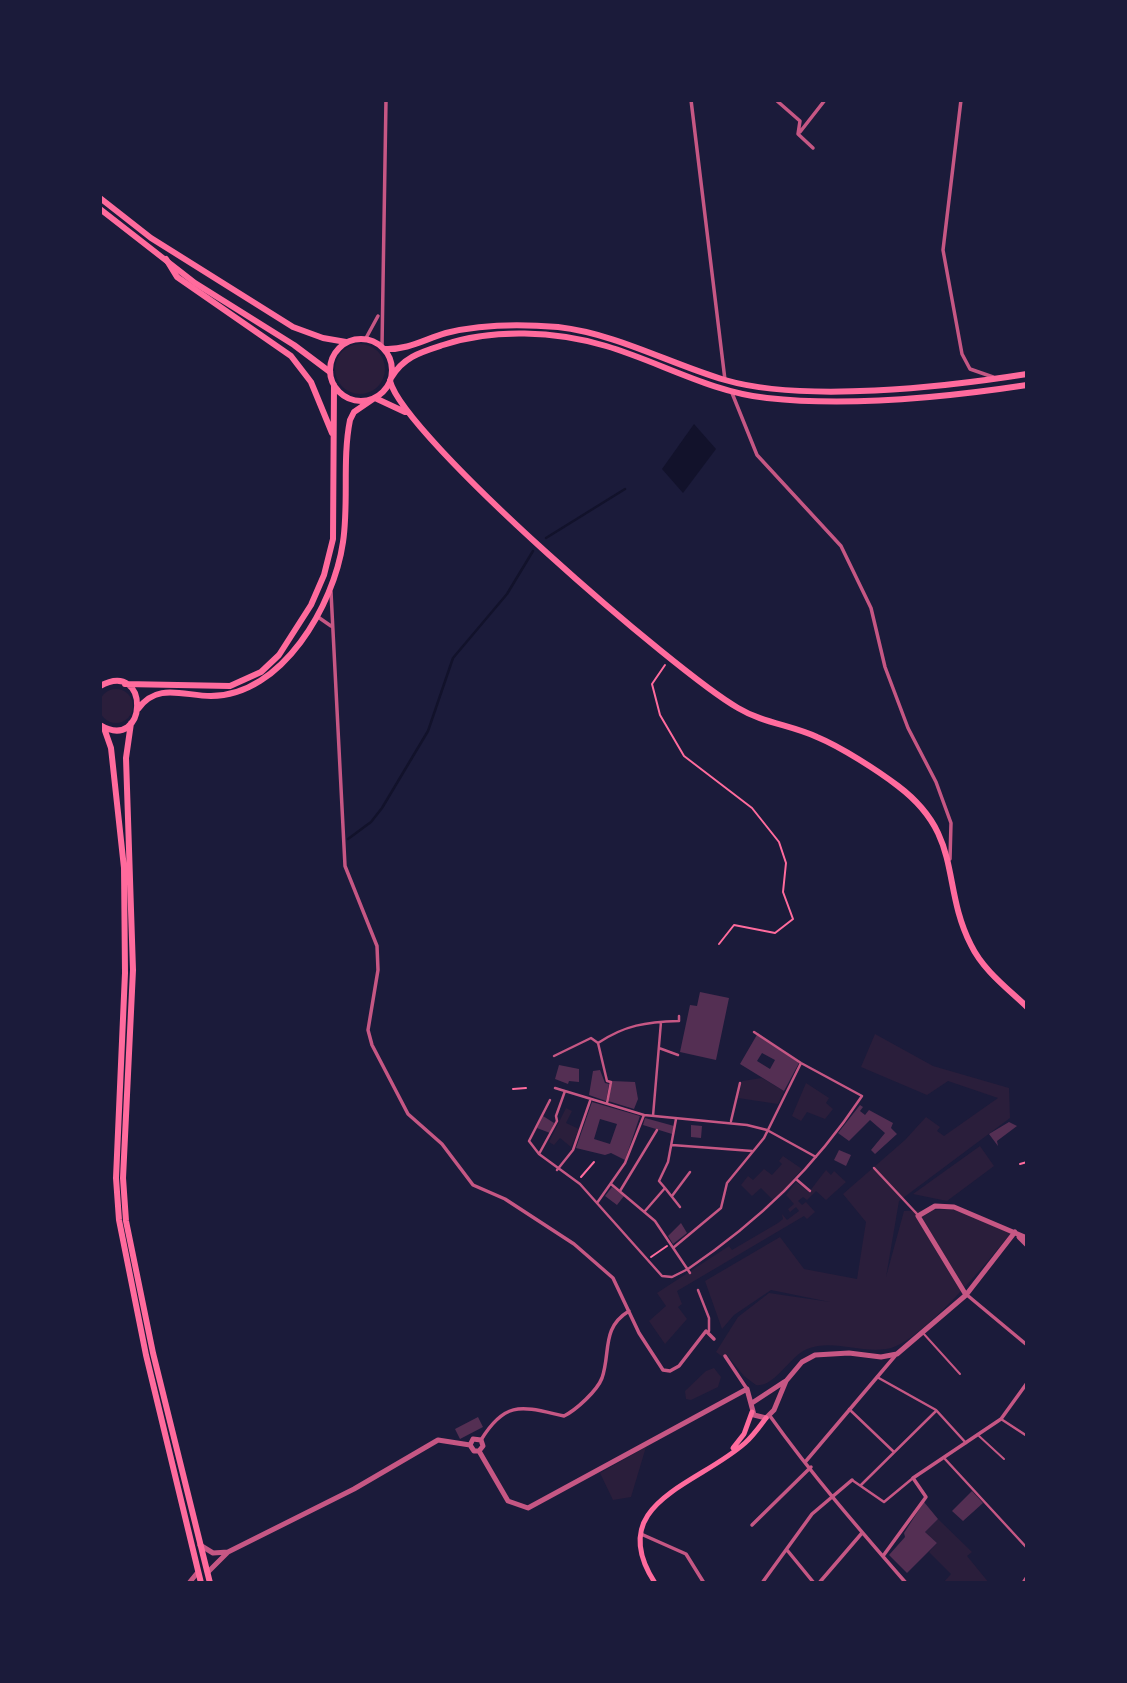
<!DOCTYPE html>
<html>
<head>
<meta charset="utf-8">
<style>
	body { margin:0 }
	#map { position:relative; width:1127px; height:1683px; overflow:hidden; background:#1b1b3a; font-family:"Noto Serif",serif }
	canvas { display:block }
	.frame { position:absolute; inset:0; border:102px solid #1b1b3a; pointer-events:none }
</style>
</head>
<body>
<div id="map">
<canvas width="1127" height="1683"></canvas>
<div class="frame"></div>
</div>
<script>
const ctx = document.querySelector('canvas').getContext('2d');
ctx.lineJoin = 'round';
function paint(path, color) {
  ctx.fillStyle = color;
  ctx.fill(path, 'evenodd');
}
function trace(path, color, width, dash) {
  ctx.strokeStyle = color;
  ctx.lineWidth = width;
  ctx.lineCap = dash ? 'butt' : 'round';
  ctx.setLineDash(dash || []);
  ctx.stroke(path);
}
paint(new Path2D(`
	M335 369a25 25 0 1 1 50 0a25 25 0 1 1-50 0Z
	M99 706a17 17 0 1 1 34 0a17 17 0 1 1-34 0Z
	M875 1034 933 1066 1009 1088 1010 1118 899 1201 886 1277 904 1211 953 1209 1011 1233C990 1259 919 1346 886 1349 858 1353 834 1339 807 1349 790 1356 774 1388 756 1385L744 1376 727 1355 723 1357 716 1352 738 1317 769 1293 830 1302 771 1290 734 1315 722 1329 705 1281 780 1237 804 1269 857 1279 866 1222 843 1194 905 1140 926 1117 940 1127 937 1131 944 1136 998 1098 948 1081 927 1095 861 1067Z
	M762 1078 784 1091 778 1104 738 1098 742 1081Z
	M806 1083 829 1098 826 1103 833 1109 825 1119 807 1112 801 1121 792 1116Z
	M566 1108 572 1111 566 1123 579 1129 571 1147 560 1138 554 1145 549 1142Z
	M980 1146 994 1166 947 1201 913 1194Z
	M783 1156 802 1169 774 1201 761 1188 752 1196 741 1185 748 1176 753 1180 764 1169 772 1175 782 1164 779 1161Z
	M826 1170 831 1175 834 1171 846 1182 826 1200 816 1191 807 1200 803 1197 798 1201 802 1205 806 1202 815 1212 807 1219 804 1216 677 1291 682 1304 678 1307 687 1319 665 1344 649 1321 666 1306 657 1293 729 1246 732 1250 778 1223 783 1219 782 1214 787 1220 799 1211 796 1207 790 1212 788 1209 794 1204 786 1195 796 1182 809 1192Z
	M714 1368 721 1377 718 1387 691 1400 686 1399 685 1391 706 1371Z
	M646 1447 631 1497 613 1500 600 1473Z
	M938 1519 972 1552 967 1556 989 1583H943L951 1574 929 1552 937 1543 925 1532Z`), '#2a1e3b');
paint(new Path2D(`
	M694 424 716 449 683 493 662 469Z`), '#12122b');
trace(new Path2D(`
	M546 538 625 489
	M348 839 371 822 382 808 428 731 453 658 507 594 533 551`), '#12122b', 2.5);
paint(new Path2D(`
	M700 992 729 998 716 1060 680 1052 690 1005 697 1006Z
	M758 1033 799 1063 784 1091 740 1064ZM762 1053 775 1060 770 1069 757 1061Z
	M559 1065 579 1069V1082L569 1081 568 1084 555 1079Z
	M600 1070 605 1083 609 1084 606 1101 589 1095 593 1071Z
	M612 1081 635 1082 638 1099 634 1109 608 1101Z
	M592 1102 640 1116 625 1160 611 1153 605 1155 576 1148ZM600 1119 617 1124 610 1144 594 1139Z
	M860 1105 863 1107 860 1111 865 1115 869 1110 893 1123 891 1128 897 1134 875 1154 871 1150 885 1133 870 1120 849 1141 838 1133Z
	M543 1116 554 1123 550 1133 537 1128Z
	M645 1118 674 1126 672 1134 643 1125Z
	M1009 1122 1017 1126 997 1141 998 1146 989 1134Z
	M691 1125 702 1126 701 1138 691 1137Z
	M839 1150 851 1155 846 1166 834 1160Z
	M612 1187 624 1196 617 1205 605 1196Z
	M681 1223 687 1233 673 1244 668 1236Z
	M478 1417 483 1427 460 1439 455 1429Z
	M972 1491 983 1503 963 1521 952 1511Z
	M924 1502 938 1519 925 1532 937 1543 907 1573 889 1555 905 1537 904 1533Z`), '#542f53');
trace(new Path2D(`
	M665 665 652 684 660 715 684 756 752 808 779 842 786 863 783 892 793 919 775 933 734 925 719 944
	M513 1089 526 1088
	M1020 1164 1027 1162
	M581 1177 594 1162
	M651 1257 667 1246`), '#ff6b9d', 2);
trace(new Path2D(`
	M923 1333 960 1374
	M979 1436 1004 1459`), '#c65784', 2);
trace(new Path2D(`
	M598 1043 607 1081 611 1082 607 1103
	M659 1048 678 1055
	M554 1056 591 1038 598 1043C625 1025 646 1022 679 1021V1016
	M555 1088 644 1115 747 1125 767 1130 816 1157
	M550 1100 529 1141 539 1154 580 1184 662 1276 672 1277 686 1270
	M653 1116 661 1022
	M731 1121 740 1083
	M672 1145 752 1151
	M539 1154 557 1121 556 1116 565 1091
	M874 1168 917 1214
	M557 1170 573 1150 590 1101
	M796 1179 810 1191
	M611 1184 655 1221 690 1273
	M665 1188 680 1207
	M620 1191 657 1130
	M672 1196 690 1172
	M597 1203 625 1163 644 1115
	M645 1211 665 1188 659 1181 668 1162 676 1119
	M673 1248 721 1208 727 1183 764 1138 801 1063
	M688 1269C760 1220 814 1168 862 1096L801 1063 754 1032
	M698 1290 709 1318V1331
	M877 1377 936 1410 966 1443
	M849 1409 894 1452
	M1001 1419 1027 1436
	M945 1459 1027 1548
	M852 1480 884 1502 913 1478
	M861 1485 936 1411`), '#c65784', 2.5);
trace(new Path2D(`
	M691 100 725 380
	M776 100 800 121 798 134 813 148
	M961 100 943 250 962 354 970 369 993 377
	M800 132 825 100
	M366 338 378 316
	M382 346 386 100
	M732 393 757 455 841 546 871 608 885 667 908 728 936 782 951 823 950 859
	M331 592 345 866 377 946 378 970 368 1030 372 1045 408 1114 442 1144 473 1185 505 1199 574 1244 613 1278 639 1333 663 1370 670 1371 679 1366 706 1331 714 1339
	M318 617 331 626
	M967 1295 1027 1345
	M725 1356 747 1389
	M770 1416C812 1475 859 1529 906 1583
	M481 1440C506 1399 523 1407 564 1416 576 1410 597 1391 602 1378 611 1352 601 1328 629 1311
	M806 1461 895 1356
	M752 1525 811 1467
	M641 1534 686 1554 704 1583
	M787 1550 814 1583
	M883 1556 926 1497 913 1478 1001 1419 1027 1383
	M762 1583 812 1514 852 1480
	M819 1583 862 1533
	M1023 1583 1027 1577`), '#c65784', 3.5);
trace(new Path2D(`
	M1019 1237 1027 1245
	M966 1295 918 1216 935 1206 954 1207 1027 1238
	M747 1389 754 1415 766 1418 774 1410 786 1381 802 1362 815 1355 849 1353 881 1357 897 1354 966 1295 1015 1232
	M752 1403 784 1382
	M470 1445 473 1439 481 1440 483 1446 479 1451
	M200 1545 213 1553 228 1552
	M208 1572 228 1552 354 1489 438 1440 470 1445 474 1451H479L508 1501 528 1508 747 1389
	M189 1583 198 1572`), '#c65784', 5);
trace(new Path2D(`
	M733 1448 744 1434 752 1412
	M655 1583C603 1503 698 1485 745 1443 753 1436 760 1426 766 1418`), '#ff6b9d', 5);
trace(new Path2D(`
	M100 198 151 238 293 327 323 338 346 342
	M100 209 195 283 294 345 330 372
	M390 381C404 437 678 674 738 708 763 723 791 725 817 737 841 747 877 770 898 786 964 836 940 884 971 945 983 970 1007 988 1027 1007
	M375 398 405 412`), '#ff6b9d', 6);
trace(new Path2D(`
	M166 259 177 277 291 356 311 382 332 433
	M330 370a31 31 0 1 1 62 0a31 31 0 1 1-62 0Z
	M385 349C408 350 425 339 446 333 481 324 522 324 558 327 617 334 668 363 725 380 804 403 945 387 1027 374
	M391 378C403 357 421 352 443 345 493 328 556 331 606 346 660 362 710 392 767 398 847 407 948 397 1027 385
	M125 684 230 686 261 672 279 655 311 605 324 575 333 539 334 385
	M100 686C151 658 148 754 100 725
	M138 709C157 682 184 696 211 696 282 696 334 605 343 542 349 502 342 460 350 420L354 412 373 399
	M131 723 126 758 133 970 123 1178 126 1221 153 1353 210 1583
	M104 728 111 748 124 868 125 973 116 1178 119 1220 146 1355 201 1583`), '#ff6b9d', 6);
</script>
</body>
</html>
